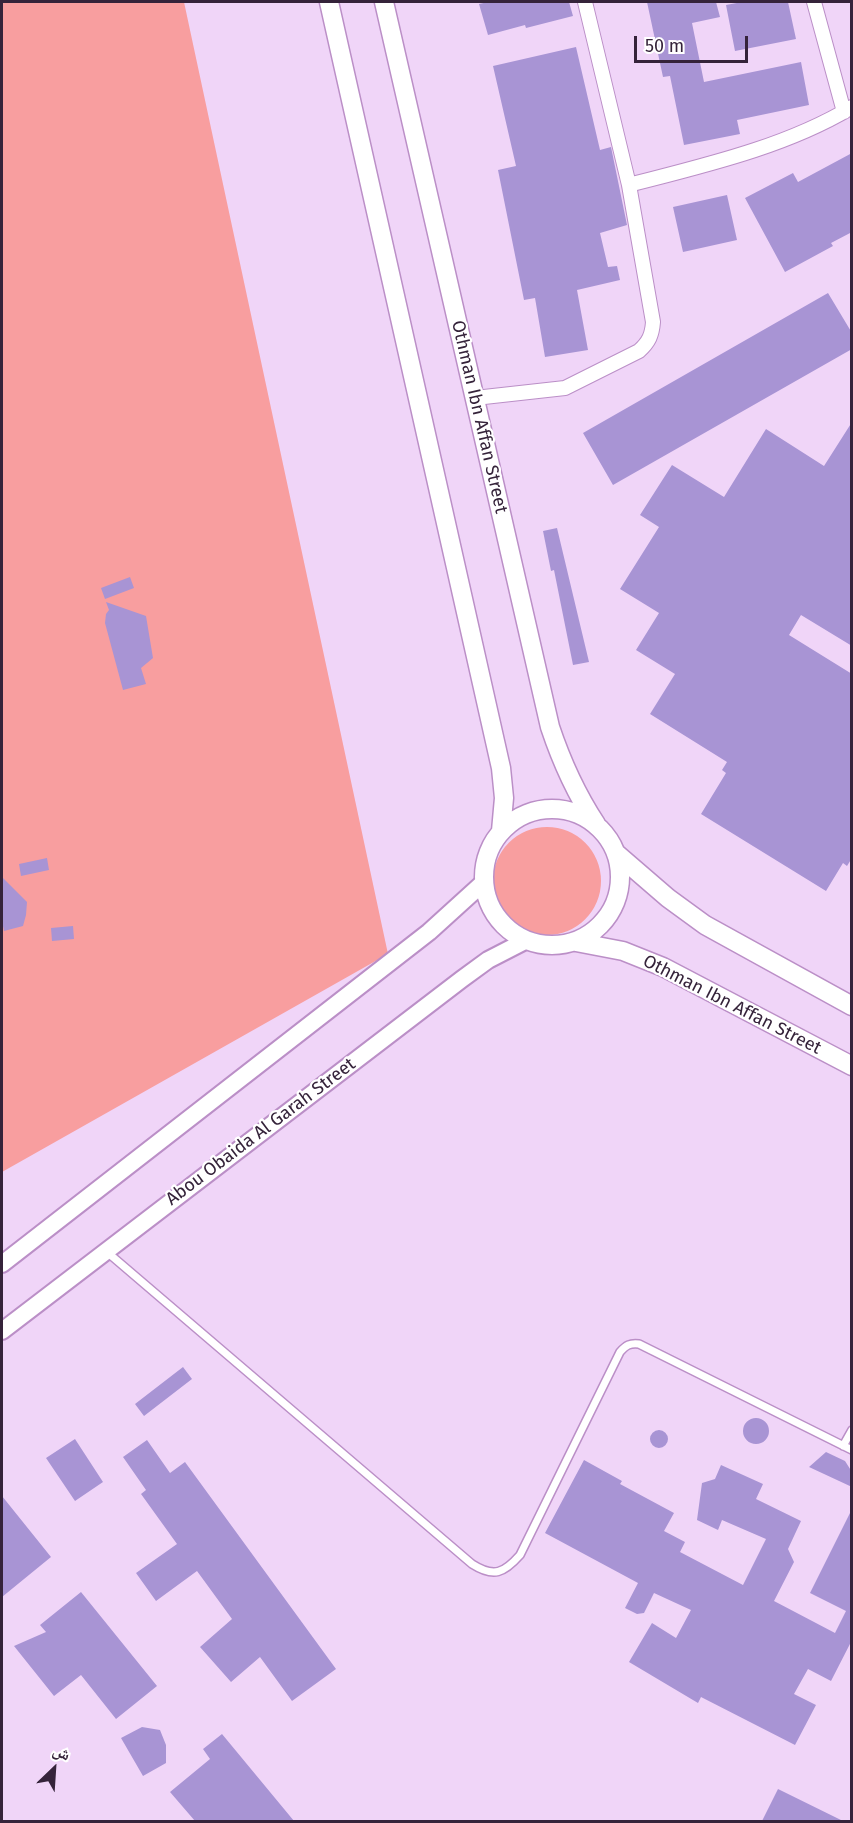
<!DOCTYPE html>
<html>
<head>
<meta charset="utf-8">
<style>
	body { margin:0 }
	#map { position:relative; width:853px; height:1823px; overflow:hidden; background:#f0d5f8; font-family:"Fira Sans","Noto Naskh Arabic",sans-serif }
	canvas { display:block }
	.frame { position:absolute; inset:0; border:3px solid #35233a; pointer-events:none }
	.north { position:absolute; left:24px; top:1739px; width:60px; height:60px; -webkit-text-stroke:4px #fff; paint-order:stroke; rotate:25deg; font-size:16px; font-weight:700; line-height:24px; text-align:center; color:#35233a }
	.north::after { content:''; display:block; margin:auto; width:21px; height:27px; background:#35233a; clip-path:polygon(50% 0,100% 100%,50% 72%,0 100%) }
	.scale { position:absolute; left:634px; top:36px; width:114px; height:27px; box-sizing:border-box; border:3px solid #35233a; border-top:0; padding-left:8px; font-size:18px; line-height:21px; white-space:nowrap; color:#35233a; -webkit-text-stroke:4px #fff; paint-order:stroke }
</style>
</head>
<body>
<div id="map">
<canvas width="853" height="1823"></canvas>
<div class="frame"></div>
<div class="north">ش</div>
<div class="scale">50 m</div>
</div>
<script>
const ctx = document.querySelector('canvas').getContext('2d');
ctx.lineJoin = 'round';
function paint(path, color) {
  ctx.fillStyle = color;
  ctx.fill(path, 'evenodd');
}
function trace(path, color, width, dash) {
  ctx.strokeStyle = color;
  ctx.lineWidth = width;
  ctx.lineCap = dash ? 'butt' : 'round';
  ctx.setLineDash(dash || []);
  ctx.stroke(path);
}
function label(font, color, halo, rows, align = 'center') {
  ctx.font = font + ' "Fira Sans",sans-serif';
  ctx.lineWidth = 4.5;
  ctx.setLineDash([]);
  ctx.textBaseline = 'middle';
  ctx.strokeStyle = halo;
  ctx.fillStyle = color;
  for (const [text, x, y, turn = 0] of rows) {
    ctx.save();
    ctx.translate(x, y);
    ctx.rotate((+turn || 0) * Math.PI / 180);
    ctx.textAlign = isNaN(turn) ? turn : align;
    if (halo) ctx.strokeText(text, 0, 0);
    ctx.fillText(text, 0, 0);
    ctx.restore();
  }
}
paint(new Path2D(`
	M2 2H184L388 954 2 1172Z
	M493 881a54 54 0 1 1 108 0a54 54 0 1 1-108 0Z`), '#f89e9f');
paint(new Path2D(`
	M488 2H569L573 16 526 28 525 25 488 35 479 4Z
	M647 2H716L720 17 692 23 704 82 801 62 809 105 737 120 740 134 684 145 670 76 663 77Z
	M742 2H788L796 39 735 51 726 5Z
	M576 47 600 150 611 147 627 225 600 233 608 267 617 266 620 280 577 290 588 350 545 357 535 298 524 300 498 170 516 166 493 66Z
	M852 153V232L831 243 833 246 785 272 745 198 793 173 798 182Z
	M727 195 737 240 683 252 673 207Z
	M828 293 852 333V349L613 485 583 433Z
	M852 422V646L801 615 789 635 852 674V858L847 866 843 863 826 891 701 814 726 773 722 770 727 762 650 714 675 674 636 650 659 613 620 589 659 527 640 515 672 465 724 497 766 429 824 466Z
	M557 528 589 662 573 665 554 570 551 571 543 531Z
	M130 577 134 588 105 599 101 588Z
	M106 602 146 616 153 658 141 668 146 684 123 690 105 623 106 614 109 610Z
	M47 858 49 870 21 876 19 864Z
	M2 877 27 902 26 915 23 926 4 931 2 921Z
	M73 926 74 939 52 941 51 928Z
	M183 1367 192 1379 144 1416 135 1404Z
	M743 1431a13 13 0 1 1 26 0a13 13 0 1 1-26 0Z
	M650 1439a9 9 0 1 1 18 0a9 9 0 1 1-18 0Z
	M75 1439 103 1482 75 1501 46 1458Z
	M147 1440 170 1473 185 1462 336 1669 292 1701 260 1657 231 1682 200 1647 232 1619 197 1571 156 1601 136 1573 177 1544 141 1494 146 1490 123 1457Z
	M826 1452 845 1461 852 1472V1487L809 1467Z
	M584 1460 622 1481 620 1484 674 1513 664 1531 685 1542 680 1552 743 1585 766 1539 722 1520 718 1530 697 1520 702 1483 715 1479 721 1465 763 1484 756 1499 801 1521 788 1549 794 1562 774 1601 835 1633 846 1611 810 1593 852 1509V1640L831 1681 808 1669 794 1694 816 1705 795 1745 701 1697 698 1703 629 1662 652 1623 676 1638 691 1610 654 1593 644 1613 637 1614 625 1608 638 1583 545 1533Z
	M2 1496 51 1557 2 1597Z
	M81 1592 157 1686 116 1719 81 1675 54 1696 14 1646 46 1632 40 1625Z
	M142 1727 160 1730 166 1745V1763L143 1776 121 1738Z
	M222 1734 294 1821H195L170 1792 210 1759 203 1749Z
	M778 1789 843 1821H762Z`), '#a894d4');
const service = new Path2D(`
	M107 1252 472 1564C494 1578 504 1573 520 1555L620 1352C626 1345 630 1343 639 1344L852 1450
	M843 1446 852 1430`);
const minor = new Path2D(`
	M585 2 629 185C702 166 786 147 852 107
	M814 2 844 112
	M475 398 565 388 639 351C649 342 652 335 653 322L629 185`);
const tertiary = new Path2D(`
	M2 1264 429 932 483 883
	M2 1331 462 979 488 960 525 941`);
const secondary = new Path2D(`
	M329 2 501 768 504 798 501 831
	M384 2 550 727C562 763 575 792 596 824
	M484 877a68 68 0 1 1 136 0a68 68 0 1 1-136 0Z
	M617 854 668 898 705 925 852 1006
	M576 942 623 951 663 967 852 1066`);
trace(service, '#bb8fc7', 10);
trace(minor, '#bb8fc7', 16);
trace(tertiary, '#bb8fc7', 20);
trace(secondary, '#bb8fc7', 21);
trace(service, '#fff', 7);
trace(minor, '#fff', 14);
trace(tertiary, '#fff', 16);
trace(secondary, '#fff', 18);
label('18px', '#35233a', '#fff', [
	["Othman Ibn Affan Street",479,417,77],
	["Othman Ibn Affan Street",732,1005,27],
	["Abou Obaida Al Garah Street",261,1132,-37]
]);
</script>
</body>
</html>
